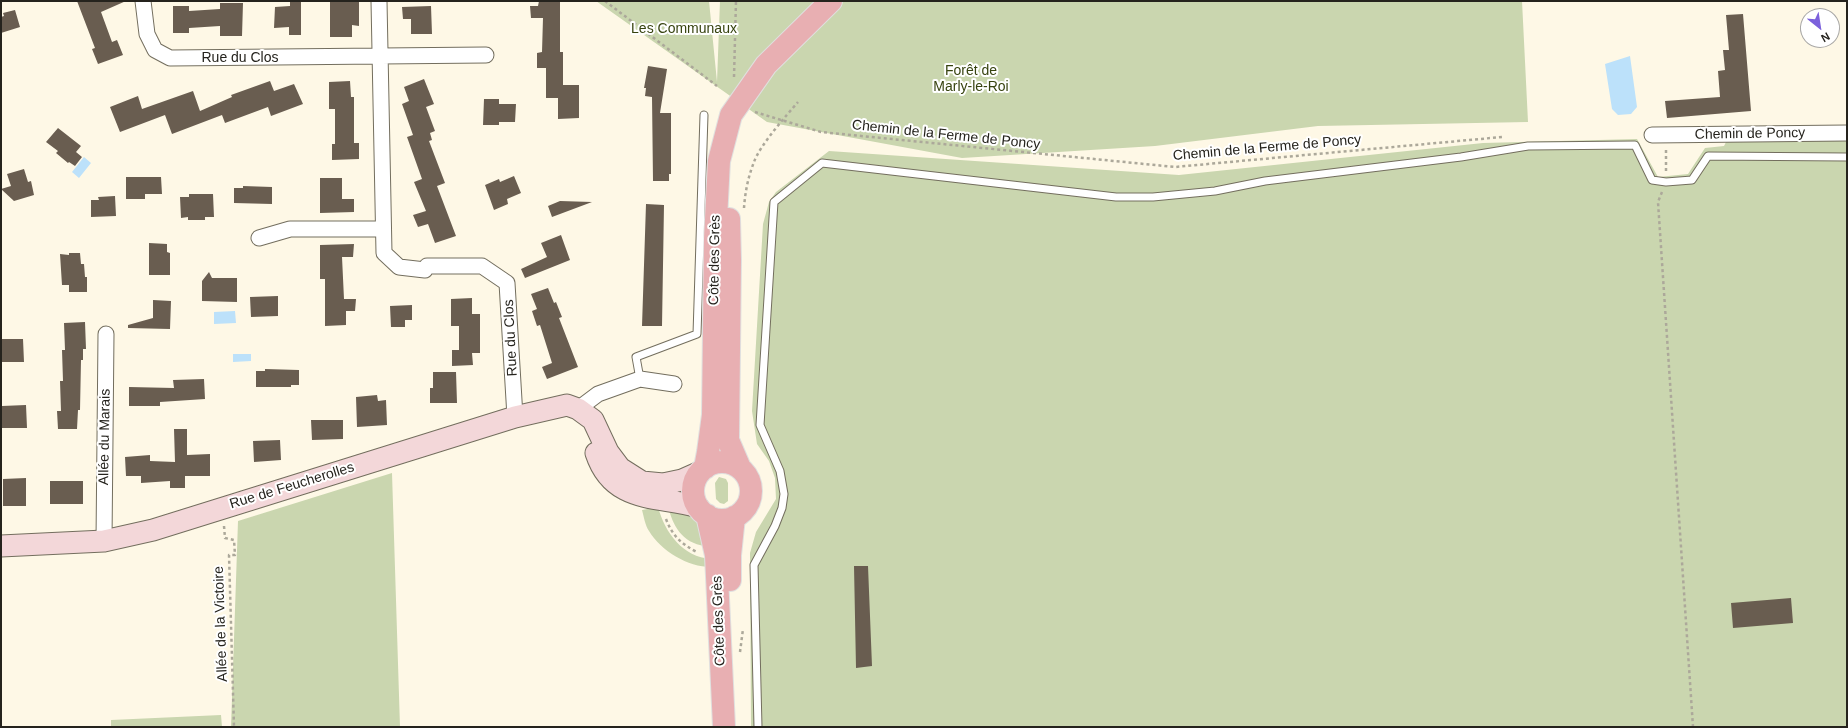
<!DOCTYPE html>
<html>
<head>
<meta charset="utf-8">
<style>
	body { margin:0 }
	#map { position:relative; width:1848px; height:728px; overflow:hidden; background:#fef8e6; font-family:Arial,sans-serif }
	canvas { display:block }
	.frame { position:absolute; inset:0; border:2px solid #25231d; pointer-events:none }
	.north { position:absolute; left:1800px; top:8px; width:40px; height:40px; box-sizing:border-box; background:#fff; border:1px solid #a8a7a5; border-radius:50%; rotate:150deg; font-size:11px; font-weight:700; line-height:16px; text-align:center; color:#25231d }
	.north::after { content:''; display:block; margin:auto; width:14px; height:18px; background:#7c61dc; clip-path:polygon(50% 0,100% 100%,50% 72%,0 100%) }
</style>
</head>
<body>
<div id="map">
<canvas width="1848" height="728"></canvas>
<div class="frame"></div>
<div class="north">N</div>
</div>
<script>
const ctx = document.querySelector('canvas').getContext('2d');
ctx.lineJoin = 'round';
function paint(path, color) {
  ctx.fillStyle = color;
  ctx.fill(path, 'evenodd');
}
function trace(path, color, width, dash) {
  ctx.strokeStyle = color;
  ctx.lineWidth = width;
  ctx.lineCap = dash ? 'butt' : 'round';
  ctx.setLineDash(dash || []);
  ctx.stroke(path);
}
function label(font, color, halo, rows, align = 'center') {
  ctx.font = font + ' Arial,sans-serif';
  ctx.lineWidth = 4;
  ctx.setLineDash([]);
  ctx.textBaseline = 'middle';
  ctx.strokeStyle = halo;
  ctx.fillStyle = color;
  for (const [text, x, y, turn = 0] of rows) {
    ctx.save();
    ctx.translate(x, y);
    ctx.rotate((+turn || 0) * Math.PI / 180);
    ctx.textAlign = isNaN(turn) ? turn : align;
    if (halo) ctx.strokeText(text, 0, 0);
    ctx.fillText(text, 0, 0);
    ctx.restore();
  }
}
paint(new Path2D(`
	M596 1H709L717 82 720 1H1522L1528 122 1318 126 1155 146 962 158 767 122Z
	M1637 139 1658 177 1688 174 1705 148 1724 146 1727 140 1847 139V727H751L750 553 756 532 776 499 775 478 769 461 757 444 752 411 763 224 769 202 776 192 829 151 1179 175 1483 143Z
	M392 473 400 727H231L238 521Z
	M719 477 726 479 728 483V501L724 504 720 503 716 499 715 483Z
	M668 505C699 514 700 514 705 546 682 543 672 525 668 505Z
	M658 507C665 533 683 557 711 559V567C688 567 661 551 649 531 645 525 644 517 642 510Z
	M221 715 222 727H111V720Z`), '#cad6af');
paint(new Path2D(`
	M1630 56 1637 107 1631 114 1618 115 1612 109 1605 64Z
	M84 157 91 163 79 178 72 172Z
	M235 311 236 323 214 324V312Z
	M233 354H251V361L233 362Z`), '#bce1fa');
paint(new Path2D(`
	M77 1H126L101 12 112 42 117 40 123 55 98 64 92 49 95 48Z
	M290 1H301V35H289V27L274 28 275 7 290 6Z
	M330 1H359V26L352 25V37H330Z
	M539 1H560V52H563V85H579V118L558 119V98H546V68H537V53L542 52 543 18H531L530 6H538Z
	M220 3H243L242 36H220V26L189 28V33H173V6H189V11L220 9Z
	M431 6 432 34H411V19H403L402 7Z
	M15 10 20 27 1 33V17L4 16 3 13Z
	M1743 14 1751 111 1667 118 1665 101 1720 97 1718 71 1725 70 1723 50H1729L1726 15Z
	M648 66 667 69 660 113H671V174H669V181H653L652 97 645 96 646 88H644Z
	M424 79 434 104 426 107 435 131 430 133 432 140 429 141 445 183 437 186 456 236 435 243 428 224 418 227 413 215 426 211 414 182 422 179 407 137 413 135 402 104 409 101 404 87Z
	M270 81 274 91 294 84 303 104 271 116 268 107 225 123 222 115 172 134 165 115 120 132 110 107 138 96 142 109 193 91 200 111 232 97 231 95Z
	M350 81 351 97H354V143H359V159L332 160V144H335V109H329V82Z
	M484 99H499V104H516L515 122H499V125H483Z
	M58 128 81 146 76 152 82 157 75 166 69 162 68 163 56 153 58 151 46 142Z
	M24 169 28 182 31 181 34 195 14 201 1 189 11 186 7 174Z
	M514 176 521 193 507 199 508 204 494 210 485 185 499 179 500 182Z
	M126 177H161L162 194H145V199H126Z
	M320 178H342V199H354V212L320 213Z
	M243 186 272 187V204L234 203V188H243Z
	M189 194H213L214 217H205V220H188V217L181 218 180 197H189Z
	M115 196 116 216 91 217V200H99L98 197Z
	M560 201 592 202 552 217 548 206Z
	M646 204 664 205 662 326H642Z
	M561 235 570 260 525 278 521 269 547 257 541 243Z
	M149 243 167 244V252L170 253V275H149Z
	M354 244 353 257H342L344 299H356L355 311H346V325L325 326V279H320V245Z
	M69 253H80L81 264H84L85 277H87V292H69V285H62L60 254 69 255Z
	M209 272 212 278H237V302L202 301V281Z
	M548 288 554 303 556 302 562 317 559 318 578 367 547 379 542 367 552 363 540 325 537 326 532 311 537 309 531 294Z
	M278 296V316L251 317 250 297Z
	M472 298V314H480V353H472L473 365 452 366V350H459V326H451V299Z
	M153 300 171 301 170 329 128 328V325L153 318Z
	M412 305V320H405V327H391L390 306Z
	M85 322 86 349H83V360H81L80 410H78L77 429H58L57 411H61L60 381H63L62 350H65L64 323Z
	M1 339H23L24 362H1Z
	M265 369 299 370V385H291V387H256V371H265Z
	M433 372H456L457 403H430V388H433Z
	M204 379 205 399 160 402V406H129V387L174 388 173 380Z
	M377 395 378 401 386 400 387 425 357 427 356 397Z
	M26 405 27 428H2V406Z
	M311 420H343V439L312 440Z
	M174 429H187V455L210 454V476H185V488H170V481L141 483V476H126L125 457 150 455V461L175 462Z
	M280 440 281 460 254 462 253 441Z
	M26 478V506H3V479Z
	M50 481H83V504H50Z
	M854 566H868L872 666 856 668Z
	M1791 598 1793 623 1733 628 1731 603Z`), '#695d50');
const lane = new Path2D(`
	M640 379 636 357 697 334 704 115
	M758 727 754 565 775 526 782 508 784 494 780 471 760 425 774 202 822 163 1116 197H1153L1215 191 1265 181 1461 157 1528 146 1635 145 1652 180 1666 182 1692 180 1708 156 1847 157`);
const street = new Path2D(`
	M143 1 147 34 155 50 170 58 486 55
	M379 1 384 253 399 267 425 270 427 266H482L507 283 515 417
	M1652 135 1847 133
	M259 238 290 229H383
	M578 409 598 394 640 379 674 384
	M104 541 106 334`);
const secondary = new Path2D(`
	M596 453C613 504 657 495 698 507
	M1 546 104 541 153 530 515 417 567 405 578 409 593 420 608 452 620 468 642 482 663 484 682 480 700 472`);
const primary = new Path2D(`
	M729 219 730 260 728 440 740 468
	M693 491a29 29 0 1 1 58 0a29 29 0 1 1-58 0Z
	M705 468 708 452 713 415 715 239 719 161 731 115 766 65 831 1
	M707 515 716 555 724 727
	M730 580V555L734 517`);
trace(lane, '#736e5e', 9);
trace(street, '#736e5e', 17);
trace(secondary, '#736e5e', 23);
trace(primary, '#e0e0df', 24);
trace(new Path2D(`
	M605 1 717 86
	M734 77 736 1
	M755 112 821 132 1175 167 1502 137
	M1666 171V148
	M1662 192 1658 202 1693 727
	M744 208C745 193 748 177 754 162 760 145 786 116 798 102
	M666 519C672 535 681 544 697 552
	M224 526 225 538 234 540 235 555H229L234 727
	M740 652 743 629`), '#aca89a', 2.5, [3, 3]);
trace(lane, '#fff', 7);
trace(street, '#fff', 15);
trace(secondary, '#f3d7d9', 21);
trace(primary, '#e8afb2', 22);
label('14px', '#37430f', '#fff', [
	["Les Communaux",684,29],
	["Forêt de",971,71],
	["Marly-le-Roi",971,87]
]);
label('14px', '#25231d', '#fff', [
	["Rue du Clos",240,58],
	["Chemin de Poncy",1750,134,-1],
	["Chemin de la Ferme de Poncy",946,135,6],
	["Chemin de la Ferme de Poncy",1267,148,-5],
	["Côte des Grès",715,260,-89],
	["Rue du Clos",511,338,-93],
	["Allée du Marais",105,437,-89],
	["Rue de Feucherolles",292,486,-17],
	["Côte des Grès",719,621,-92],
	["Allée de la Victoire",221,624,-92]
]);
</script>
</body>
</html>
